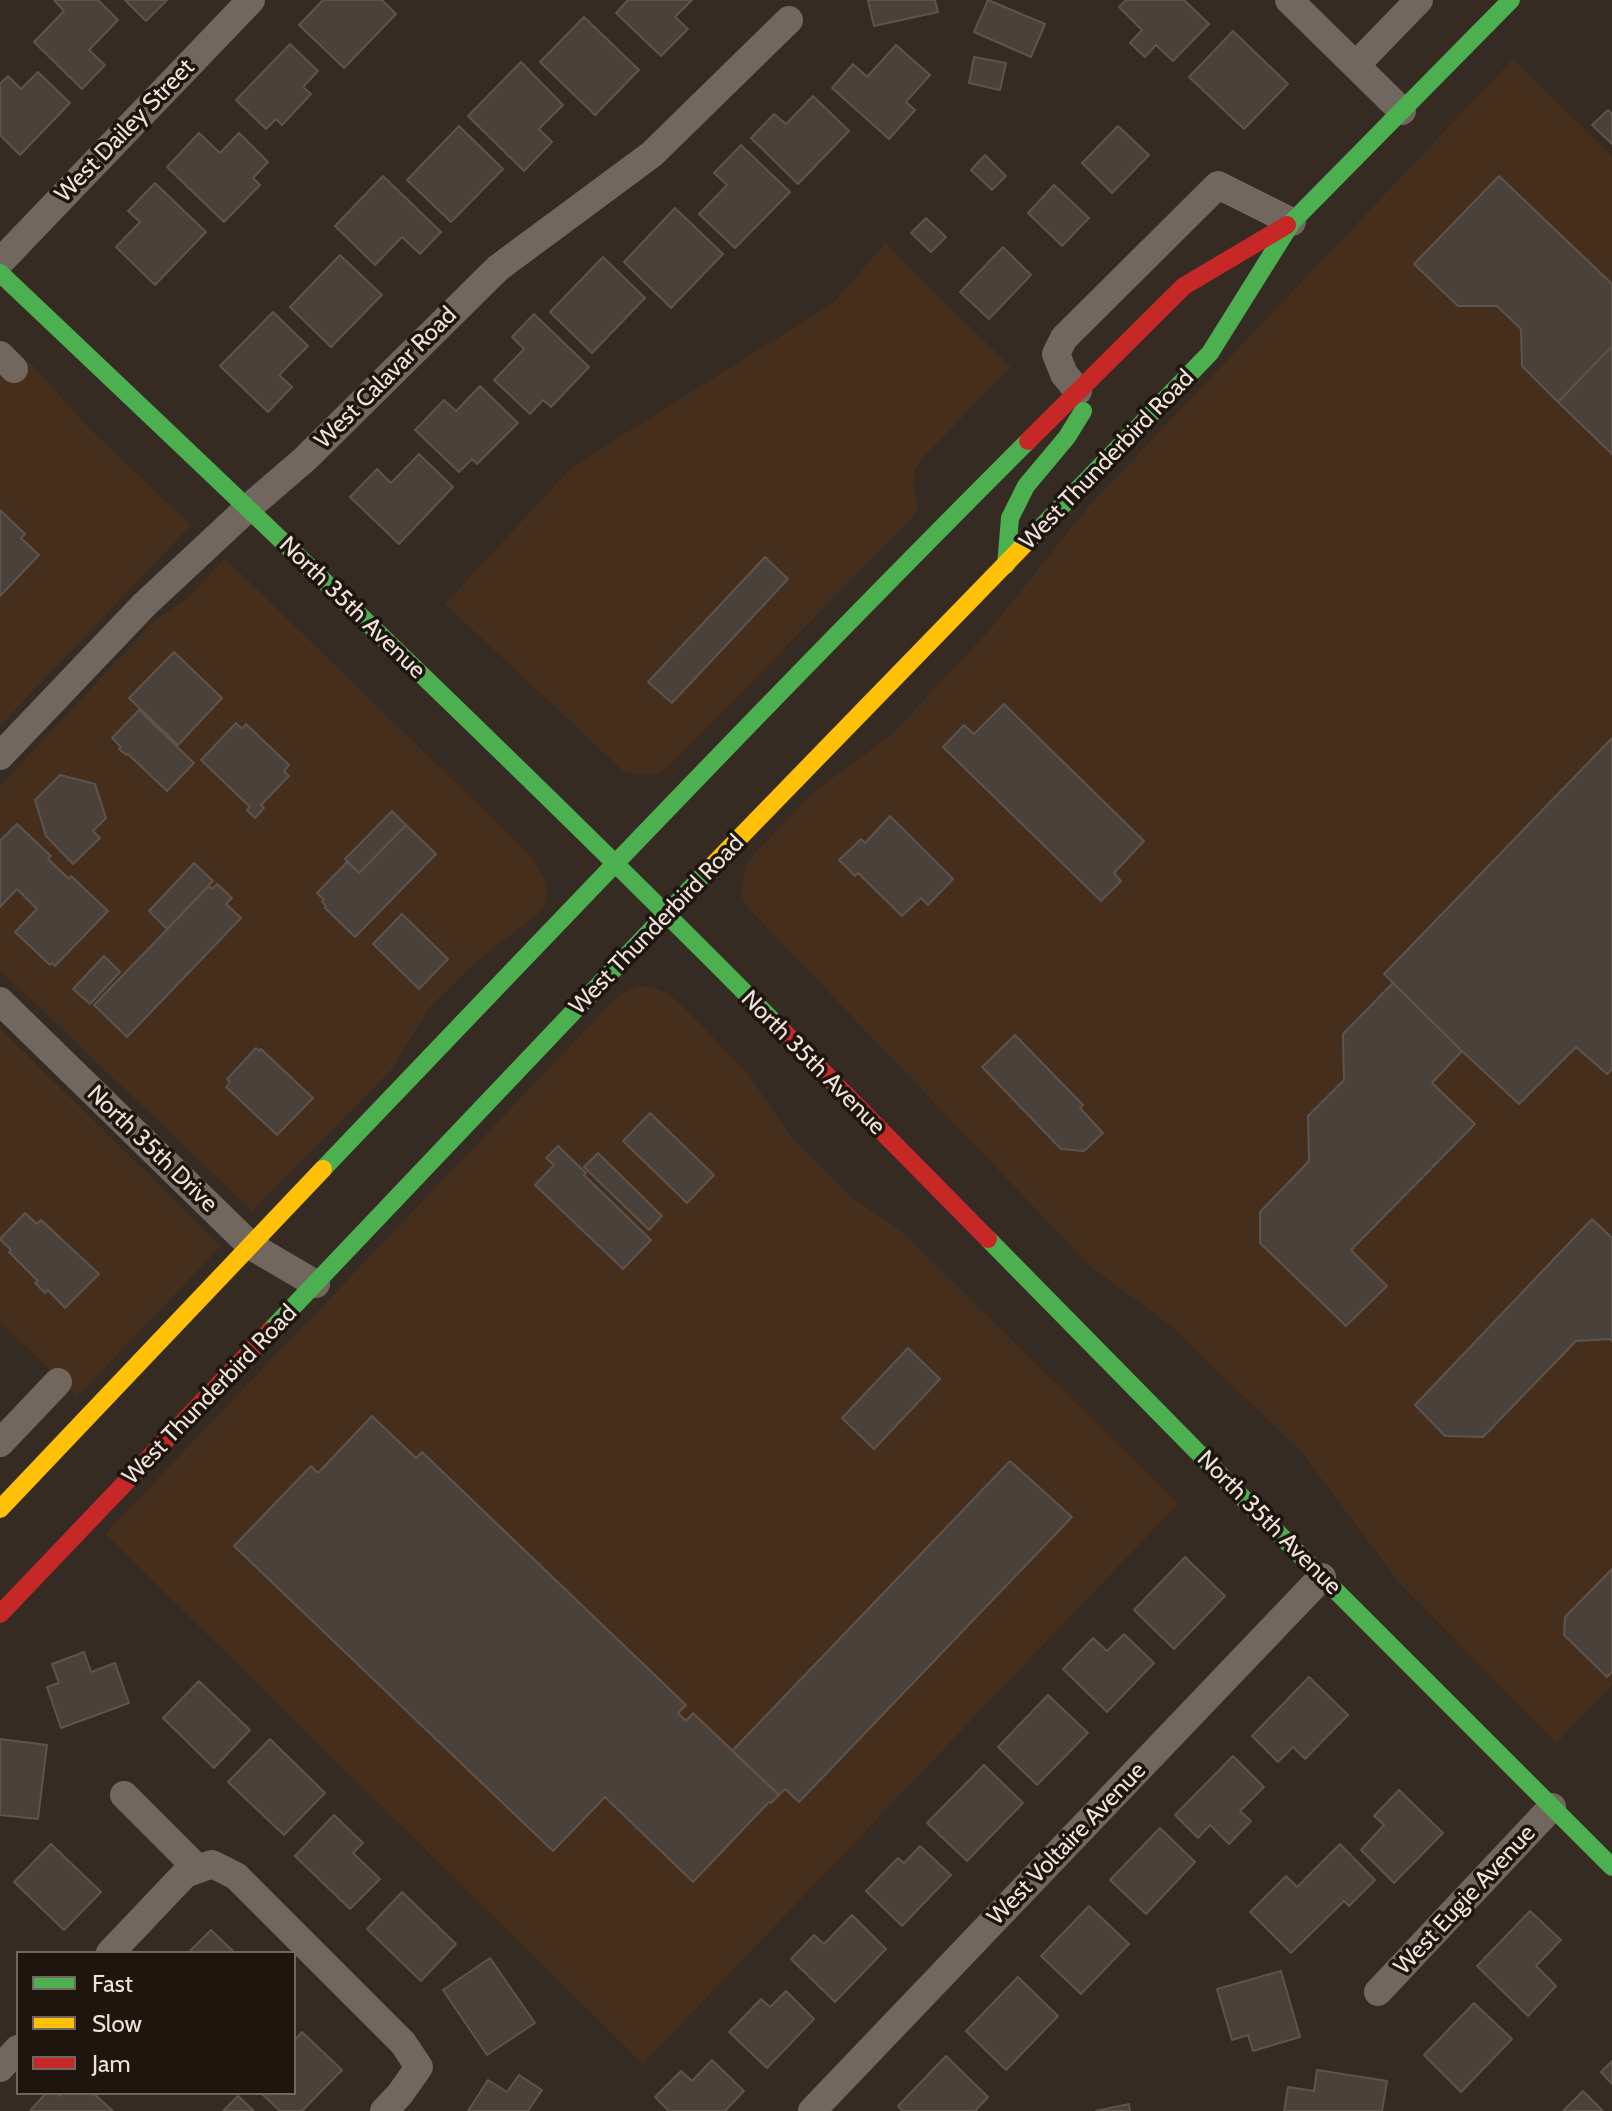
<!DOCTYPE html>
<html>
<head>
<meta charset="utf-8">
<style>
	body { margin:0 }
	#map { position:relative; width:1612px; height:2111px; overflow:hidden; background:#352b23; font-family:Cabin,sans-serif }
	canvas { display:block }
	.legend { position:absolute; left:16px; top:1951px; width:280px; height:144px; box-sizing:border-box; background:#1d150e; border:2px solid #71675f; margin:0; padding:10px 14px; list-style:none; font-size:24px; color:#efe3d9 }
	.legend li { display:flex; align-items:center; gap:16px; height:40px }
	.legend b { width:40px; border:2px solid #71675f }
</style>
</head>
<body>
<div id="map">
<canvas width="1612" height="2111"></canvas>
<ul class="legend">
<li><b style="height:10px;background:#4caf50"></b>Fast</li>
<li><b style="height:10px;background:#ffc107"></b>Slow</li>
<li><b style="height:10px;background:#c62828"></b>Jam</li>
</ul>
</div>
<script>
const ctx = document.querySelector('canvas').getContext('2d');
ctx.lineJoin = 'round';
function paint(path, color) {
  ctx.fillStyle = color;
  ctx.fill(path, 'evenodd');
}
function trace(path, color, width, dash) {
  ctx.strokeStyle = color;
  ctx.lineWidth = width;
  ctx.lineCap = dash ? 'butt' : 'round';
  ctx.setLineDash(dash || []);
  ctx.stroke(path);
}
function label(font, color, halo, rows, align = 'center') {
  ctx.font = font + ' Cabin,sans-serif';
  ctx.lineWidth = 7;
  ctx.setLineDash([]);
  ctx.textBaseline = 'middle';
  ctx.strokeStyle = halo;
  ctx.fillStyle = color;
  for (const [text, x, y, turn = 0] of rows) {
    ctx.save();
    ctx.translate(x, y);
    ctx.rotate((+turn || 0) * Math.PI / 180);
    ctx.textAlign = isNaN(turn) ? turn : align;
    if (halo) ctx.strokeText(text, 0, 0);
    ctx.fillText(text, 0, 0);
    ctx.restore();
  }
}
paint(new Path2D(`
	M1513 59 1612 156V1685L1557 1743 1399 1583 1304 1455 1170 1325 1092 1268 751 911 741 896 743 878 747 862 758 850 814 792 892 734 994 625 1086 509Z
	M885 243 1011 367 919 462 915 471 913 483 918 506 914 516 668 767 658 774H635L623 771 445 604 572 467 834 302Z
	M29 361 87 426 191 525 0 726V376L12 380Z
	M225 558 531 856 545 879 547 893 544 906 537 915 479 959 429 1008 392 1069 252 1211 0 970V786L154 621 190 596Z
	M638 986 652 987 667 993 681 1004 748 1074 789 1134 852 1198 901 1230 1178 1504 643 2064 105 1534 614 1000 621 994Z
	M0 1028 221 1246 77 1397 0 1321Z`), '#452e1c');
const building = new Path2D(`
	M98 0 118 20 89 50 105 65 82 89 34 42 64 11 54 0Z
	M125 0H167L146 21Z
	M323 0H382L396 14 344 68 299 25Z
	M628 0H692L675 17 688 29 661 56 616 13Z
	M868 0H935L938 12 874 26Z
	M988 0 1045 24 1031 57 974 32Z
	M1126 0H1184L1209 24 1173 61 1156 45 1145 57 1130 43 1142 30 1119 7Z
	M584 17 639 70 595 115 540 62Z
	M1233 31 1288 84 1244 129 1189 77Z
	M290 44 318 71 303 87 311 94 282 125 276 119 266 129 236 100Z
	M896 45 930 75 906 102 915 110 889 139 832 88 853 64 867 77Z
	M974 57 1006 63 1000 90 969 83Z
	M521 62 563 105 539 129 552 142 524 171 468 116Z
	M38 72 70 103 20 155 0 135V84L8 76 21 89Z
	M813 96 849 131 798 184 751 138 774 114 786 124Z
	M1608 110 1612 114V144L1592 125Z
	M459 126 503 169 451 222 407 180Z
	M1118 126 1149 155 1112 193 1082 163Z
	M199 133 220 153 239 133 268 162 253 178 260 185 224 222 167 167Z
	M741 145 790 192 735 248 699 214 727 185 714 173Z
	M985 155 1006 176 992 190 971 170Z
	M383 176 441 232 420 254 402 237 375 265 335 226Z
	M1499 176 1612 284V346L1558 402 1522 366 1521 329 1497 306H1458L1414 264Z
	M155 183 206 232 155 285 116 247 140 222 128 211Z
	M1054 185 1089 218 1062 246 1028 213Z
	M675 208 723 254 671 308 624 262Z
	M926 218 946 237 931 252 911 233Z
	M1003 247 1031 275 989 319 960 292Z
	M340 255 382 295 331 347 290 307Z
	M603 257 645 298 592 353 550 312Z
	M273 312 308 346 279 375 292 387 268 412 220 366Z
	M534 314 589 367 551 407 543 400 530 414 494 380 524 349 512 337Z
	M1612 346V454L1558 402Z
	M480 386 518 423 477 464 472 459 459 472 415 430 444 400 456 411Z
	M419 454 453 487 399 544 350 497 377 469 391 483Z
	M0 510 25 534 21 538 39 555 0 596Z
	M765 557 788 579 672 703 648 682Z
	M174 652 222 698 178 745 129 698Z
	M1004 704 1144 841 1114 873 1121 881 1101 901 943 747 964 725 974 734Z
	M139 710 194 763 167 791 128 754 126 755 119 749 121 747 112 738Z
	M236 723 242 729 246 724 289 765 284 771 289 776 261 805 264 808 255 818 247 810 250 807 201 760Z
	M1612 738V1069L1607 1074 1576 1047 1519 1104 1462 1051 1384 974Z
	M60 775 95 784 106 818 93 831 100 838 73 864 46 836 35 800Z
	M392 811 406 825 359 873 345 859Z
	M890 816 953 879 928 905 921 898 902 916 858 873 855 876 839 860 861 839 865 843Z
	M17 824 51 856 48 859 69 879 71 876 108 911 55 966 52 963 50 965 15 932 37 909 17 889 0 907V841Z
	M406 825 436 854 355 937 325 908 326 906 322 902 324 900 317 893 347 862 359 873Z
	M194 863 213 881 167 929 149 911Z
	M217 884 232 898 226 904 241 918 127 1037 94 1005 209 886 212 889Z
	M402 914 448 959 419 989 373 944Z
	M104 956 120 972 90 1004 73 989Z
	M1393 983 1462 1051 1432 1083 1475 1124 1351 1250 1387 1286 1346 1326 1260 1243V1212L1309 1161 1308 1116 1344 1080 1343 1034Z
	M1015 1035 1083 1105 1080 1108 1103 1133 1084 1151 1061 1149 982 1067Z
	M256 1048 259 1051 261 1049 313 1098 277 1135 226 1087 230 1082 227 1079Z
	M650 1113 714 1175 687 1203 623 1141Z
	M558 1146 586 1173 584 1175 651 1240 623 1269 535 1185 554 1165 546 1158Z
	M598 1153 662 1216 649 1230 584 1167Z
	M25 1213 37 1224 41 1220 99 1274 65 1308 48 1290 45 1293 35 1283 38 1281 9 1252 11 1250 0 1239Z
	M1592 1219 1612 1238V1341L1610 1339 1576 1341 1483 1437 1445 1436 1415 1405Z
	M908 1348 940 1379 874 1449 842 1418Z
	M372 1416 416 1458 422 1452 686 1705 678 1713 686 1721 693 1713 779 1795 771 1803 769 1802 693 1882 605 1797 553 1851 234 1546 311 1466 318 1473Z
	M1010 1461 1072 1517 799 1802 785 1789 779 1795 732 1751Z
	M1185 1557 1225 1596 1174 1649 1134 1610Z
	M1612 1569V1672L1607 1677 1564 1635 1565 1617Z
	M1124 1634 1154 1663 1107 1712 1063 1669 1093 1638 1107 1651Z
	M84 1652 91 1672 115 1663 129 1703 61 1728 47 1687 59 1683 52 1664Z
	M1309 1677 1348 1715 1305 1759 1293 1747 1278 1762 1252 1736Z
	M199 1681 250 1730 214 1768 163 1718Z
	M1048 1695 1088 1733 1037 1785 998 1747Z
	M0 1739 47 1745 38 1819 0 1815Z
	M270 1739 325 1793 284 1835 228 1782Z
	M1233 1756 1264 1787 1240 1811 1251 1821 1229 1844 1210 1825 1198 1838 1175 1815Z
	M984 1765 1023 1803 967 1861 927 1823Z
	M1399 1790 1443 1833 1394 1883 1361 1850 1384 1825 1374 1816Z
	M334 1815 363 1843 353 1853 380 1879 350 1909 295 1856Z
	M1160 1828 1195 1862 1146 1914 1110 1880Z
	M51 1844 101 1892 64 1930 14 1882Z
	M1340 1844 1375 1880 1349 1906 1344 1901 1291 1953 1250 1912 1286 1876 1297 1887Z
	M920 1846 951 1875 902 1926 866 1891 898 1858 904 1863Z
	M402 1892 456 1944 421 1981 367 1929Z
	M1089 1906 1129 1944 1081 1994 1041 1956Z
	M1530 1911 1561 1940 1536 1966 1556 1986 1528 2016 1477 1966Z
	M852 1915 886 1949 835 2002 791 1959 814 1935 824 1944Z
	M211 1930 235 1953H188Z
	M490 1958 535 2023 487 2055 443 1990Z
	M1281 1971 1300 2037 1253 2051 1248 2035 1232 2040 1217 1989Z
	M1018 1977 1058 2016 1006 2070 966 2031Z
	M786 1991 814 2019 767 2068 729 2032 761 1999 770 2007Z
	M1474 2003 1512 2039 1461 2092 1424 2055Z
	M302 2032 342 2070 302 2111H280L261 2093H294V2041Z
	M946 2056 988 2097 975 2111H903L898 2106Z
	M712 2060 744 2091 725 2111H669L655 2097 681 2071 692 2081Z
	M1612 2061V2084L1601 2072Z
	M1317 2070 1387 2081 1382 2111H1284L1288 2087 1314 2091Z
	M519 2075 542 2090 528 2111H468L488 2080 507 2092Z
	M1583 2091 1603 2111H1563Z
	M46 2093H56L59 2096 62 2093H93L113 2111H30Z
	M238 2096 254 2111H223Z
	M1129 2104 1130 2111H1096Z`);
paint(building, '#49413a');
trace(building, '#5d544d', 2);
trace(new Path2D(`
	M1289 0 1402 111
	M1356 65 1419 0
	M0 262 251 0
	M0 355 14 369
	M1078 391 1064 374 1056 354 1064 338 1218 185 1292 222
	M0 756 144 605 248 508 305 459 498 268 652 154 789 20
	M0 1001 251 1246 316 1284
	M0 1443 58 1382
	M124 1795 197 1868
	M110 1953 185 1874 212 1864 236 1876 403 2043 419 2067 400 2094 384 2111
	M1378 1992 1552 1807
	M0 2068 18 2049
	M812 2111 1322 1577`), '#72675e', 28);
trace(new Path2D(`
	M0 273C263 522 527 772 782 1030
	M1025 544 1210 353 1292 222 1511 0
	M1006 565 1010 518 1026 486 1067 437 1083 411
	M323 1169C556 925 789 680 1028 441
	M988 1239 1235 1490 1612 1867
	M270 1331 710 868`), '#4caf50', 18);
trace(new Path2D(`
	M710 868 1025 544
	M0 1509 323 1169`), '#ffc107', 18);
trace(new Path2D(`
	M1028 441 1184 286 1287 225
	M782 1030 988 1239
	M0 1614 270 1331`), '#c62828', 18);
label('24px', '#efe3d9', '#1d150e', [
	["West Dailey Street",125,131,-46],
	["West Calavar Road",386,378,-45],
	["West Thunderbird Road",1107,460,-46],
	["North 35th Avenue",352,608,44],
	["West Thunderbird Road",657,925,-46],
	["North 35th Avenue",813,1063,45],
	["North 35th Drive",152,1149,44],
	["West Thunderbird Road",210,1395,-46],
	["North 35th Avenue",1269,1523,45],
	["West Voltaire Avenue",1067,1844,-46],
	["West Eugie Avenue",1465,1900,-47]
]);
</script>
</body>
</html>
